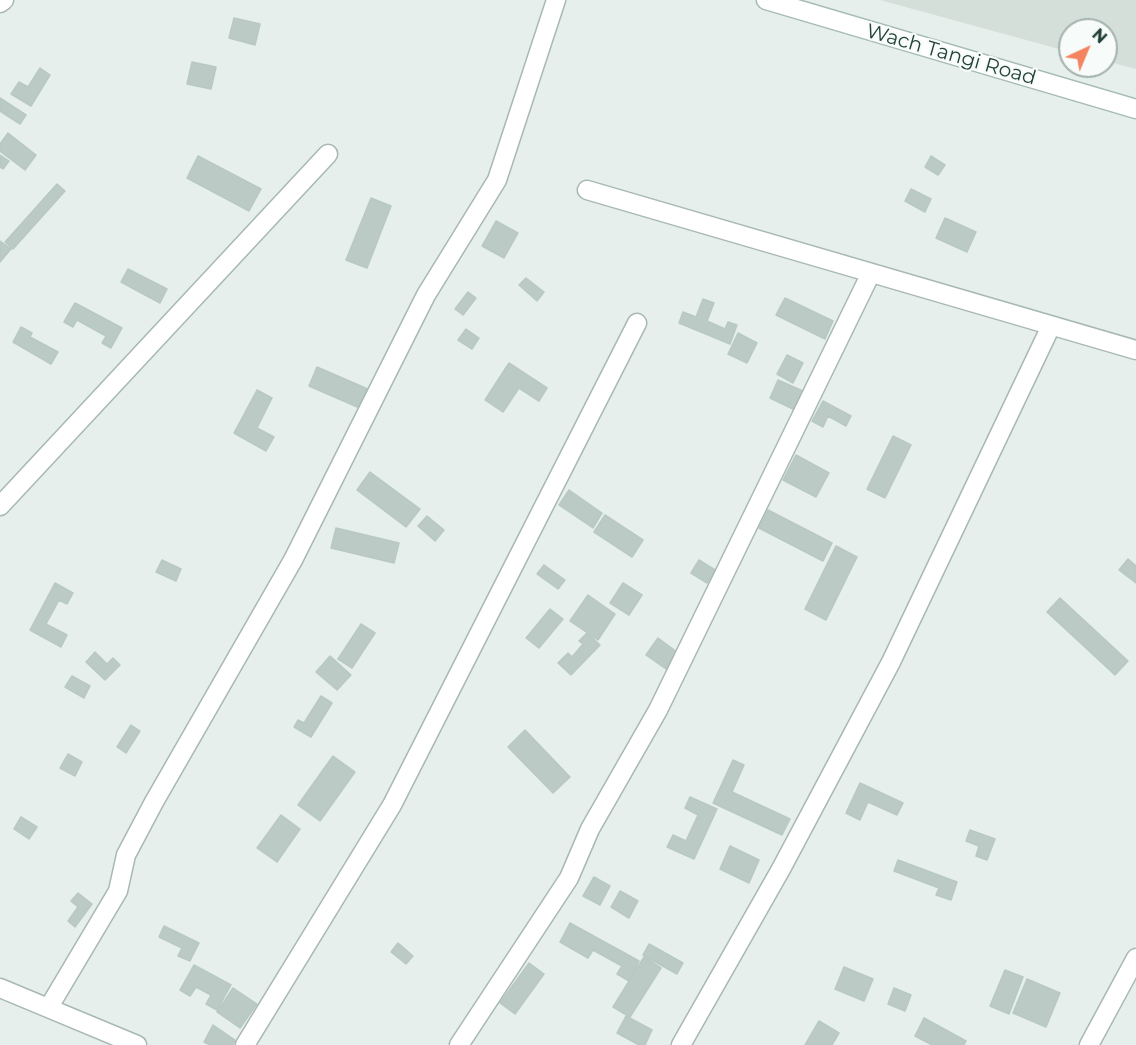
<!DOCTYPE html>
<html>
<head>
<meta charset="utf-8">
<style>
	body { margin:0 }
	#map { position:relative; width:1136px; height:1045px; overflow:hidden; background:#e6efeb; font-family:Montserrat,sans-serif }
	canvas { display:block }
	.north { position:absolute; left:1058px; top:18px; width:60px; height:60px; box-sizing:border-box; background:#f7fbf9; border:2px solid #a3b1ad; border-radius:50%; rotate:44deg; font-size:16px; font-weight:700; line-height:24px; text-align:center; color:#24423a }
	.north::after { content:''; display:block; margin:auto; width:21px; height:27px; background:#f4845f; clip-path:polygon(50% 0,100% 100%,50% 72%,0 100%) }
</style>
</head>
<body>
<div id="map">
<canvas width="1136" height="1045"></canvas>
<div class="north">N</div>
</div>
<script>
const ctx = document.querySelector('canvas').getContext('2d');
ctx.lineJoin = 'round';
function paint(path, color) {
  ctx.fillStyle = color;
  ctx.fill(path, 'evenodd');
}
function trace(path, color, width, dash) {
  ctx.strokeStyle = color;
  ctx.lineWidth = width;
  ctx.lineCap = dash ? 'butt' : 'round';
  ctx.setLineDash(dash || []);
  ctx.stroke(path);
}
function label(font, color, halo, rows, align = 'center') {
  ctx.font = font + ' Montserrat,sans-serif';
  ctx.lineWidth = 4.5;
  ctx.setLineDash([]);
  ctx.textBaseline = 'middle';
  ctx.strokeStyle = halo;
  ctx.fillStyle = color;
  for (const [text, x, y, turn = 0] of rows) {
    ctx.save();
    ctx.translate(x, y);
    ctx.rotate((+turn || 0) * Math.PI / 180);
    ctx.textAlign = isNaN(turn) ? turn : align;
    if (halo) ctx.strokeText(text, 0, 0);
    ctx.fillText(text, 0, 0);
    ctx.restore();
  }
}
paint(new Path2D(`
	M880 0H1136V69L1106 61V30H1070V52Z`), '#d4dfda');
const building = new Path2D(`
	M234 18 260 24 255 45 229 38Z
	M192 62 216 67 211 89 187 84Z
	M40 68 50 75 31 106 11 94 19 82 28 87Z
	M0 98 26 115 20 124 0 111Z
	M8 133 36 155 25 170 0 151V144Z
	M0 155 9 161 3 169 0 167Z
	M198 156 261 189 249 211 187 178Z
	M931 156 945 165 938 175 925 167Z
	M57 184 65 191 13 249 5 242Z
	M911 189 931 199 925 212 905 201Z
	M371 198 391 206 367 268 346 260Z
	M945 218 976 232 967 252 936 238Z
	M496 221 518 233 504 258 482 246Z
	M0 241 11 249 0 262Z
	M128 269 167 289 160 303 121 282Z
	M526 278 544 292 537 301 519 285Z
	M468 292 476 298 463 315 455 309Z
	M785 298 833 321 825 339 776 315Z
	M703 299 714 303 707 321 725 329 728 322 737 325 730 344 679 323 683 312 696 317Z
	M75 303 122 328 111 348 102 343 106 336 77 320 73 327 64 322Z
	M21 327 32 333 30 337 58 352 51 364 13 342Z
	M466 329 479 338 472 349 458 340Z
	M738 333 757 343 747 363 728 354Z
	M787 355 803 363 793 383 777 374Z
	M509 363 547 388 539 401 519 388 503 412 485 400Z
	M317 367 370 390 362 409 309 386Z
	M778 380 805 392 797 411 770 398Z
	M257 390 272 398 257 428 274 437 266 451 234 433Z
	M823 401 851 416 846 426 828 416 823 427 812 421Z
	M893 436 911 445 885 498 867 489Z
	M796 455 829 473 816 497 783 480Z
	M370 472 420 509 406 527 357 490Z
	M569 490 602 513 593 528 559 505Z
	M768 510 832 543 823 561 759 528Z
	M605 515 643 540 632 557 594 532Z
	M427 516 444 530 435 541 418 526Z
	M336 528 399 543 394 563 331 548Z
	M836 546 857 557 826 620 805 609Z
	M1128 559 1136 566V583L1119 570Z
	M162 560 181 569 176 581 156 572Z
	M699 560 715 570 707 583 691 573Z
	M544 565 565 580 558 589 537 574Z
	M55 583 73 593 67 604 59 600 46 624 67 635 61 647 30 630Z
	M623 583 642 595 629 615 610 603Z
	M588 595 615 614 598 640 570 621Z
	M1060 598 1128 661 1115 675 1047 612Z
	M550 609 563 619 539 648 526 638Z
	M361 624 375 633 352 668 338 659Z
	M587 633 600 645 571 675 558 663 568 653 572 657 583 644 579 641Z
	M658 638 677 652 666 669 646 655Z
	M95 652 107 664 113 658 120 665 105 680 86 662Z
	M330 656 351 675 337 690 316 672Z
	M72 676 90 686 84 698 65 687Z
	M321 696 332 703 311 737 294 727 298 720 304 723Z
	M131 725 140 731 126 753 117 747Z
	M525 730 570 777 553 793 508 747Z
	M68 754 82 762 75 776 60 768Z
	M333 756 355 772 320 821 298 805Z
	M733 760 744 765 732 792 790 819 782 835 713 803Z
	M860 783 903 803 897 815 868 802 860 820 846 813Z
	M690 797 717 809 694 859 667 847 673 835 686 841 698 815 685 808Z
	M281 815 300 829 277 862 257 848Z
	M21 817 37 827 29 839 14 829Z
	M970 830 995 839 987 860 976 856 979 846 966 841Z
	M730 846 759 860 749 883 720 869Z
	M898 860 957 882 951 900 936 895 939 888 894 871Z
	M594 877 610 886 600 905 583 896Z
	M620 891 638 901 629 918 611 907Z
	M78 893 92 904 75 927 68 921 78 907 71 901Z
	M570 923 639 961 629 981 617 974 622 966 593 950 588 958 560 942Z
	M164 926 199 943 190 961 178 956 182 948 159 937Z
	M398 943 413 956 406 964 391 952Z
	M649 944 683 963 677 974 643 955Z
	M644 957 661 968 630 1017 613 1007Z
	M529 963 544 974 515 1014 500 1003Z
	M194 965 231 985 217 1010 206 1004 211 995 196 987 190 996 180 990Z
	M844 967 873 979 864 1001 835 989Z
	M1005 970 1023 977 1009 1014 990 1006Z
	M1027 979 1060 993 1046 1027 1013 1013Z
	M233 988 257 1004 240 1028 217 1012Z
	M894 988 911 995 905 1011 888 1004Z
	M626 1016 652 1030 645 1045H639L617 1033Z
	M924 1018 966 1041 964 1045H932L915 1036Z
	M819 1021 839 1033 832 1045H805Z
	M213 1025 235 1040 233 1045H210L204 1042Z`);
paint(building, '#bbcac4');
trace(building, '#b8c9c2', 1.5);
const minor = new Path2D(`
	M0 3 4 0
	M587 190 1136 350
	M0 506 328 154
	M0 988 137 1045
	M49 1007 118 891 126 855 154 802 293 560 426 295 497 180 556 0
	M245 1045 392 805 637 323
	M459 1045 569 878 590 829 658 710 871 273
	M681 1045 781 869 891 662 1051 326
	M1089 1045 1136 958`);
const secondary = new Path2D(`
	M766 0 1136 109`);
trace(minor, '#a8b8b2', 21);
trace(secondary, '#a4bbb3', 21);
trace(minor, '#fff', 18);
trace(secondary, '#fff', 18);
label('20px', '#24423a', '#f7fbf9', [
	["Wach Tangi Road",951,55,16]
]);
</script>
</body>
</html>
